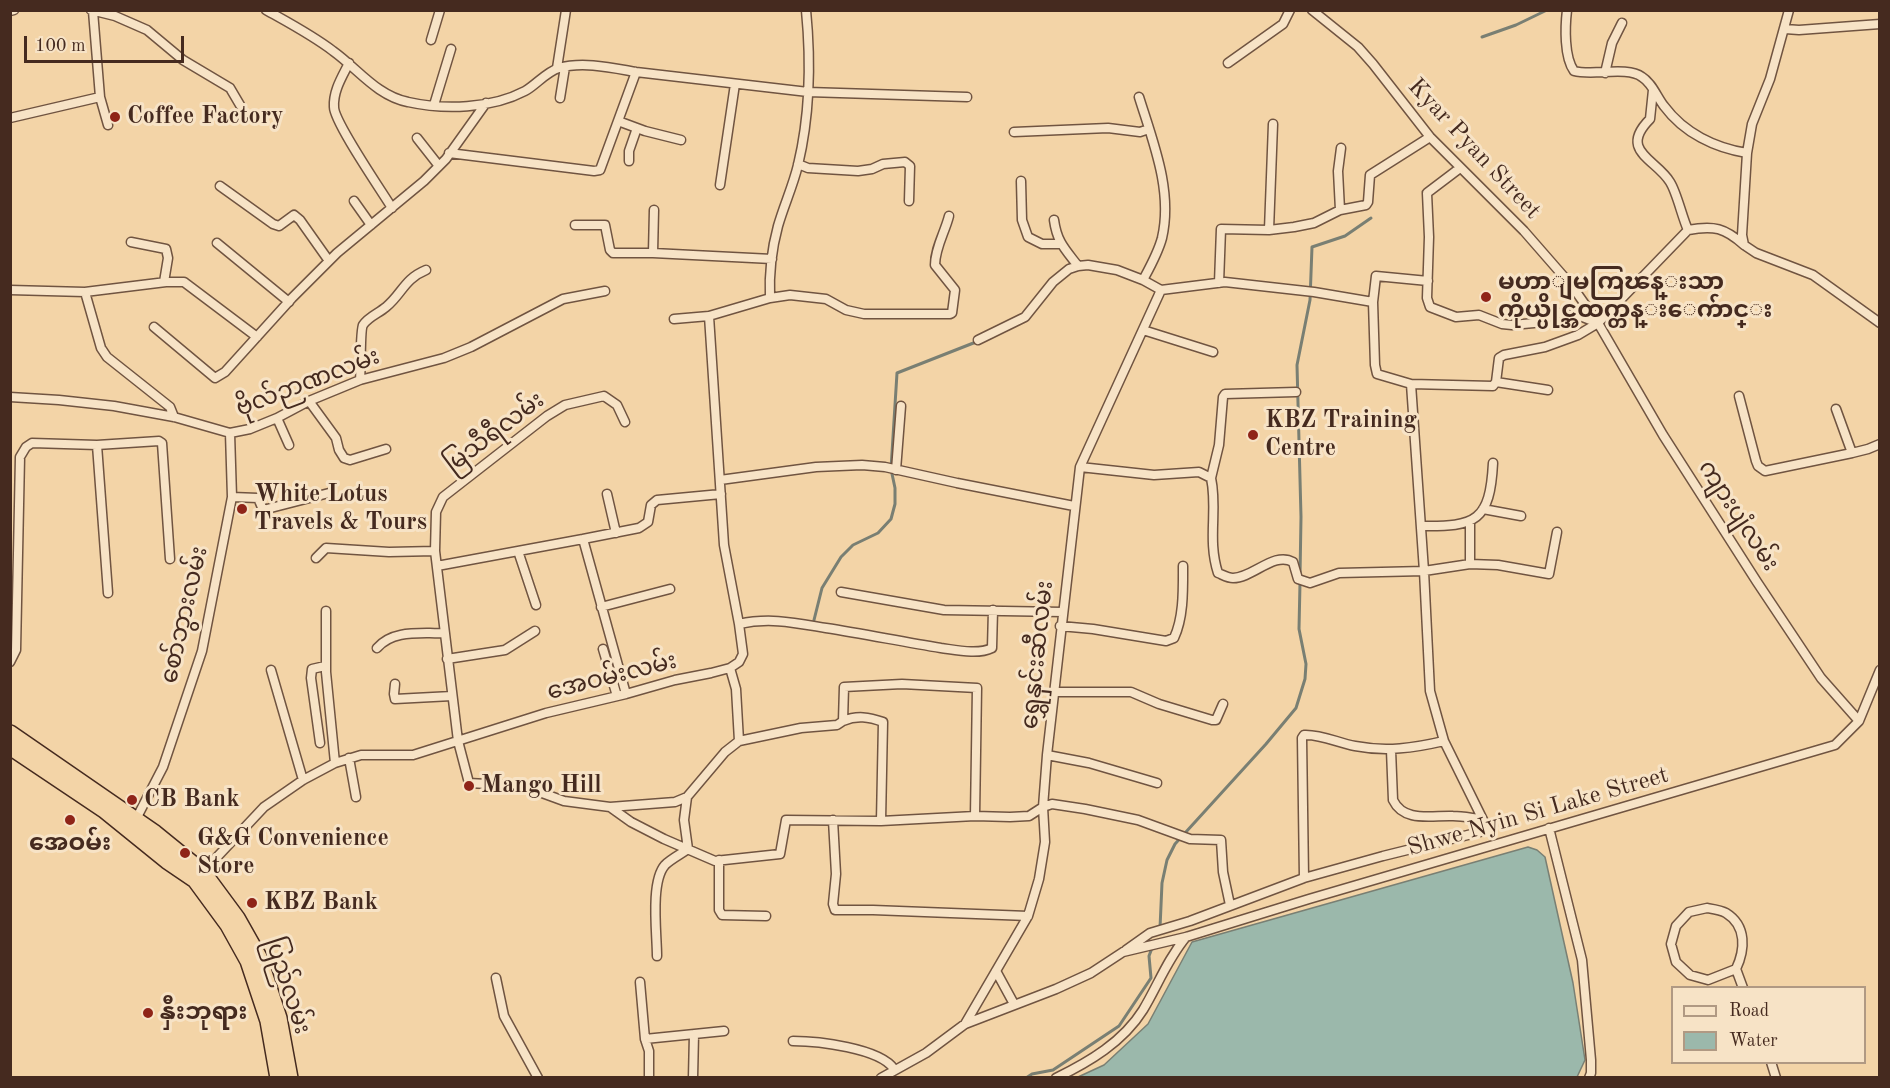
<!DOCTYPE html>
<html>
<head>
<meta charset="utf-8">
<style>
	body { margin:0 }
	#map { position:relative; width:1890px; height:1088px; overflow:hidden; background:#f3d4a7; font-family:"Old Standard TT",serif }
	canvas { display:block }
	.frame { position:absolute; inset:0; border:12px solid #452a1f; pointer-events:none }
	.legend { position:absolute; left:1671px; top:986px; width:195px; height:78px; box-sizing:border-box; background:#f7e3c6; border:2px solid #b09983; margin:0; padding:8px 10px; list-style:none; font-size:18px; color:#452a1f }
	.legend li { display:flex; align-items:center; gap:12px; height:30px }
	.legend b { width:30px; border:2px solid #b09983 }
	.scale { position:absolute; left:24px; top:36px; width:160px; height:27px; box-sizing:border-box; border:3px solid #452a1f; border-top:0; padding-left:8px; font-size:18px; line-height:21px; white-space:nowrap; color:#452a1f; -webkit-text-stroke:4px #f7e3c6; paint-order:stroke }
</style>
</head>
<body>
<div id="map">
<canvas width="1890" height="1088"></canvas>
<div class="frame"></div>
<ul class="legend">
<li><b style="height:8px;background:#f7e3c6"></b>Road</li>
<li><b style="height:16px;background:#9bb8ab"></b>Water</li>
</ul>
<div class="scale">100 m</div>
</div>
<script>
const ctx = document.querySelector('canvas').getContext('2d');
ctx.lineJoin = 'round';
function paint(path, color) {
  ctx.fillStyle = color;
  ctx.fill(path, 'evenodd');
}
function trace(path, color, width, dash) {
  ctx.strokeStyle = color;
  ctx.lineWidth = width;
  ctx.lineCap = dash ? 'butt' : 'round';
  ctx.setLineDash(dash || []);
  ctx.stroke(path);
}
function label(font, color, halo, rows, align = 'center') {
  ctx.font = font + ' "Old Standard TT","Noto Sans Myanmar",serif';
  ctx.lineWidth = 6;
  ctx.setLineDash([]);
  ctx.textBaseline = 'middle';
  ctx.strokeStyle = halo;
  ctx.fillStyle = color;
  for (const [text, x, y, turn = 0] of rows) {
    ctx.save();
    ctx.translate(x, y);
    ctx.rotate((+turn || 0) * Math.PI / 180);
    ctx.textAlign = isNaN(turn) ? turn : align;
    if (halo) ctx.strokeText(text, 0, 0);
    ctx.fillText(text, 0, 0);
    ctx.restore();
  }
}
const water = new Path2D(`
	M1528 847 1537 850 1545 857 1573 983 1585 1060 1577 1077H1078L1104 1065 1148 1024 1192 942Z`);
paint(water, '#9bb8ab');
trace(water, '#797f73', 1.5);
trace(new Path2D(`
	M1482 37 1516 25 1547 10
	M1300 576 1301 517 1297 365 1310 300 1312 247 1345 236 1371 218
	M813 624 822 588 841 557 853 545 878 533 891 519 895 504V488L891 469 897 373 976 342
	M1160 928 1162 883 1167 860 1175 844 1266 744 1296 708 1305 679 1306 664 1299 629 1300 583
	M1026 1078 1032 1074 1053 1070 1119 1026 1151 978 1149 956 1152 948`), '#797f73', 3);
const minor = new Path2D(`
	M91 10 115 16 147 30 183 60 230 88 240 105
	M266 10C289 23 312 35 333 51 357 68 377 96 408 102 444 110 491 109 525 91 536 85 546 72 559 68 583 61 613 68 636 72L808 92 967 97
	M1312 10 1358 47 1373 64 1430 137 1524 231 1572 286 1598 323 1663 435 1757 582 1821 678 1859 721
	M1567 10C1565 27 1564 57 1574 71 1593 76 1627 66 1642 77 1652 83 1657 97 1664 106 1684 133 1715 148 1747 153
	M1789 10 1770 79 1752 124 1747 153 1742 235 1744 245 1756 253 1813 275 1880 323
	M10 11 14 10
	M93 11 100 97 108 125
	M1785 29 1799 30 1880 24
	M431 40 440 10
	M349 63C342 77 333 91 334 107 334 122 381 190 392 208
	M1228 63 1283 24 1290 10
	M557 68 566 10
	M1605 73 1612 43 1622 23
	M1653 90 1650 119C1618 151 1656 159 1670 182 1677 193 1682 217 1688 230
	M1139 97C1153 142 1173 191 1162 238 1158 253 1150 267 1143 280
	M560 98 565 67
	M434 105 451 49
	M10 118 100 97
	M618 121 645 131 681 140
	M1014 132 1108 128 1140 132 1149 129
	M417 138 439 166
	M449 153 594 171 600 170 636 72
	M629 161V151L637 128
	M798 164 808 168 858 171 872 169 883 164 905 162 910 166 909 201
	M1460 168 1427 193 1429 237 1427 298 1430 307 1456 317 1479 315 1502 324 1512 325 1534 323 1557 313 1580 316 1598 323
	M1021 181 1022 220 1028 237 1042 244H1060
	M720 185 735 84
	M220 186 273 224 279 226 294 215 300 220 329 261
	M354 201 371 225
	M1340 210 1338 171 1341 148
	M1054 220C1057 242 1065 249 1078 266
	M575 225H605L610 250 613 253H653L772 259
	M1269 230 1273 124
	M131 242 166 249 168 258 164 282
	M217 243 289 302
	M653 253 654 210
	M1219 283 1221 229 1269 230 1294 227 1314 223 1340 210 1366 205 1368 202 1370 175 1430 137
	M10 290 85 292 166 282H184L257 337
	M85 292 101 348 107 357 170 407 174 417
	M770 298C769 275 772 248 778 226 784 205 793 186 798 165 810 115 811 61 806 10
	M1373 302 1376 276 1428 281
	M674 319 709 316 770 298 790 295 826 299 846 310 864 314H950L952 313 955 290 935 265C935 248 945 232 949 216
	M154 327 215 378 225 372 292 298 337 253 424 181 446 159 486 103
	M1143 330 1213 352
	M978 340 1025 317 1053 282 1069 269 1078 266 1088 265 1117 270 1143 280 1161 290 1225 282 1314 292 1373 302 1375 365 1377 374 1411 384 1493 386 1496 382 1499 358 1504 355 1545 347 1578 335 1598 323 1688 230C1714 225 1725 228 1744 245
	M360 380C361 371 360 330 363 325 368 317 379 313 386 307 402 294 404 279 426 270
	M1496 382 1548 390
	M1739 396 1756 461 1758 466 1765 471 1852 453
	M10 397 59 400 114 406 174 417 230 433 250 429 277 418 309 401 360 380 444 358 471 347 563 299 605 291
	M309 401 336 438 339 450 344 458 350 460 386 449
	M1836 409 1852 453 1868 449 1880 444
	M277 418 289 445
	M625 422 617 405 604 396 565 405 547 416 443 497 436 512 435 551 458 741 469 783 523 786 564 801 610 807 631 822 664 839 715 861 780 854 786 820 881 821 975 816 1010 817 1029 816 1043 807 1052 804 1085 809 1138 820 1190 839 1221 840 1223 872 1230 905
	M97 445 108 593
	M1080 467 1154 475 1199 472 1211 478C1218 510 1207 539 1218 573 1223 575 1228 578 1233 578 1253 578 1274 551 1293 562L1298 579 1310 583 1339 573 1424 571 1470 564 1498 565 1549 574 1557 532
	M896 470 901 406
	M1211 478 1219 445 1223 397 1225 394 1296 392
	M720 480 816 467 862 465 885 467 957 483 1074 506
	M607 494 616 533
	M232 497 258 498 269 524
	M1483 509 1521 516
	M263 510 329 493
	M1470 521V564
	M1421 526C1476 527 1490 521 1493 463
	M518 551 536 605
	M316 558 326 548 389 552 435 551
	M437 566 583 539
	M841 592 944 610 1063 612
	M601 607 670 589
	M326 611V672L335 763
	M739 624C770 617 796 623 826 628 865 634 903 642 941 648 956 650 978 655 992 648L993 610
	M1060 626 1093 629 1166 641 1174 638C1184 617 1183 588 1183 566
	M377 648C393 629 421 634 444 633
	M603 649 617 696
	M447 659 505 650 535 631
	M10 662 16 650 20 457 26 447 32 443 97 445 159 441 162 443 170 559
	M730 668 736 689 739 741
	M271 670 303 780
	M395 684 394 694 395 699 452 696
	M1055 692H1131L1159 704 1212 720H1216L1223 704
	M626 694 583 539 639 528 648 522 651 505 657 500 721 494
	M843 721C857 715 869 717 883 722L881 821
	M320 743 311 678 312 669 325 666
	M1391 750 1393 800C1404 823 1432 815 1453 816 1462 816 1472 818 1481 819
	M1047 755 1089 763 1157 783
	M349 758 356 797
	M610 807 675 802 687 797 725 752 739 741 801 728 837 725 843 721 844 687 902 684 977 688 975 816
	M833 820 836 874 833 904 835 910H873L1028 916
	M134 823 163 767 202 651 232 497 230 433
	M1549 828 1582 960 1591 1060V1073L1589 1078
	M719 860V910L722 915 766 916
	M202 873 264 807 303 780 335 763 361 755H413L546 713 626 694 675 680 711 673 730 668 739 662 743 654 739 624 724 545 709 316
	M1304 878 1302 738 1304 735C1321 734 1338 743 1355 746 1386 752 1414 748 1444 741
	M1707 908C1713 909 1721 910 1726 913 1747 926 1745 950 1736 969L1708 980 1690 975 1676 962 1671 944 1676 926 1689 912Z
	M1126 950 1150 933 1190 921 1304 878 1383 856 1488 830 1444 741 1430 691 1424 571 1411 384
	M657 956C657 934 650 882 665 865 671 859 681 854 688 849L684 820 687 797
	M1736 969 1743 988
	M996 971 1014 1004
	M496 978 504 1016 538 1078
	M640 982 645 1039 649 1051V1078
	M965 1024 1028 916 1039 879 1045 842 1043 807 1047 755 1080 467 1161 290
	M645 1039 724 1031
	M793 1041C817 1041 880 1048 894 1069
	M1771 1062 1776 1078
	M693 1078 694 1034
	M881 1078 926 1053 965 1024 1056 989 1091 973 1123 952 1186 937 1309 899 1835 745 1859 721 1880 670
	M1056 1078C1089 1062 1123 1042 1143 1010 1158 985 1167 960 1186 937`);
const trunk = new Path2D(`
	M10 733 155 833 203 872 237 918 259 957 279 1018 290 1078
	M10 747 104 810 167 861 195 880 228 925 248 961 268 1021 278 1078`);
trace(minor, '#705441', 11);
trace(trunk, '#452a1f', 18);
trace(minor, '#f7e3c6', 8);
trace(trunk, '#f3d4a7', 15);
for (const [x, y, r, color] of [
	[115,117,6,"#8f2418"],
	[1486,297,6,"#8f2418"],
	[1253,435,6,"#8f2418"],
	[242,509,6,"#8f2418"],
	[469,786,6,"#8f2418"],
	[132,800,6,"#8f2418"],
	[70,820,6,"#8f2418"],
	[185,853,6,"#8f2418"],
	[252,903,6,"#8f2418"],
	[148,1013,6,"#8f2418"]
]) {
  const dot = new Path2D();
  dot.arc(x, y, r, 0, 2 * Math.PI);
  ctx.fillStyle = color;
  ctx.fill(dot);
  trace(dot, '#f7e3c6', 2);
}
label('bold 24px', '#452a1f', '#f7e3c6', [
	["Coffee Factory",127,117],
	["မဟာျမကြၽန္းသာ",1498,283],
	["ကိုယ္ပိုင္အထက္တန္းေက်ာင္း",1498,311],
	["KBZ Training",1265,421],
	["Centre",1265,449],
	["White Lotus",254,495],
	["Travels & Tours",254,523],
	["Mango Hill",481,786],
	["CB Bank",144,800],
	["G&G Convenience",197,839],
	["Store",197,867],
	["အေဝမ်း",70,844,"center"],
	["KBZ Bank",264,903],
	["နှီးဘုရား",160,1013]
], 'left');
label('24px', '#452a1f', '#f7e3c6', [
	["Kyar Pyan Street",1474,149,47],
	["ဗိုလ်ဉာဏလမ်း",308,383,-21],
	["မြသီရီလမ်း",495,433,-37],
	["ကျားပျံလမ်း",1738,516,57],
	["စော်ဘွားလမ်း",185,615,-77],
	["ရွှေနှင်းဆီလမ်း",1038,655,-84],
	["အေဝမ်းလမ်း",612,677,-14],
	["Shwe Nyin Si Lake Street",1538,812,-16],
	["ပြည်လမ်း",287,986,72]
]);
</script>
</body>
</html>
